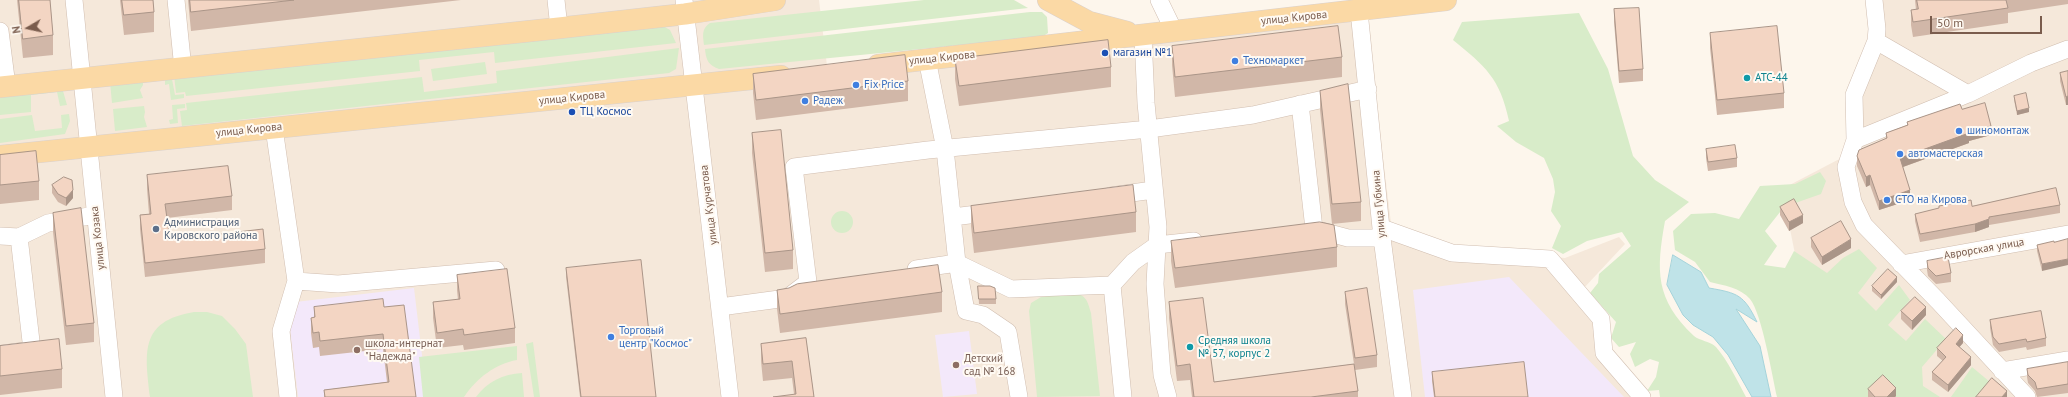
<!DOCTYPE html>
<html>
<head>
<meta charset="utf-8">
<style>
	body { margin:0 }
	#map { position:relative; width:2068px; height:397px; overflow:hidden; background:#fdf6ec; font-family:"PT Sans",sans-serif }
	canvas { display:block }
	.north { position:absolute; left:8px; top:8px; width:40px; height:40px; -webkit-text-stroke:3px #fffaf3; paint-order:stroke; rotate:261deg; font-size:11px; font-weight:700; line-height:16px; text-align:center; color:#7a5c4d }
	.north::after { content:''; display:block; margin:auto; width:14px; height:18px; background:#7a5c4d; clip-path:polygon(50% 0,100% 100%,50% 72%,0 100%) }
	.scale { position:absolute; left:1930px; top:16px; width:112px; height:18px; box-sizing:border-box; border:2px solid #7a5c4d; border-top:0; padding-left:5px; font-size:12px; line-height:14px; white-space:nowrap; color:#7a5c4d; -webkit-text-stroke:3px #fffaf3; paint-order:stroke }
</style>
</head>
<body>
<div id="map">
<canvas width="2068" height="397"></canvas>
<div class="north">N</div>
<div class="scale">50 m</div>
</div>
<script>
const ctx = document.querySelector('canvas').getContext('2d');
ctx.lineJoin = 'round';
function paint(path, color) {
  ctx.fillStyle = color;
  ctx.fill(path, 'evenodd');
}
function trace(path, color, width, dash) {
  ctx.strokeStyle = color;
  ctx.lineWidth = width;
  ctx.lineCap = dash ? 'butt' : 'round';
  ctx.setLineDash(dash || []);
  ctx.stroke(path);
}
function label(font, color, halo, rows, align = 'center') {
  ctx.font = font + ' "PT Sans",sans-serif';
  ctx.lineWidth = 4;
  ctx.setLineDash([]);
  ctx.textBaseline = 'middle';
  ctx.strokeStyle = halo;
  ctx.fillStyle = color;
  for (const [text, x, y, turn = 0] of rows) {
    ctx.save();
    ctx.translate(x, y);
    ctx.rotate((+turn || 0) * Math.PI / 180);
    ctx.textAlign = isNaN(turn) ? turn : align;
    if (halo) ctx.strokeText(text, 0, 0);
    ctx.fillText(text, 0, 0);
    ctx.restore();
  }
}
paint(new Path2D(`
	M0 0H819L827 66 1364 4 1391 223 1453 248 1565 258 1619 237 1625 244 1583 289 1610 350 1650 397H0Z
	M1869 0H2068V397H1847L1795 254 1782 189 1847 155 1875 39Z`), '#f5e8da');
paint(new Path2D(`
	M1509 277 1624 397H1425L1413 290Z
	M414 288 427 397H298L287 303Z
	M969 331 977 394 943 397 935 335Z`), '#f3e8fa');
paint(new Path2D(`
	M924 0H1014L1028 8 704 45C703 36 701 29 710 23Z
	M1030 12H1042L1047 17 1048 33 1042 37 719 69C708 65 706 60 705 49Z
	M1579 13 1608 69 1633 156 1655 180 1689 202 1665 221C1656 271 1655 299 1694 336 1700 341 1710 341 1716 347 1728 361 1737 380 1746 397H1660L1659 390 1647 391 1656 377 1659 362 1650 359 1635 367 1630 354 1636 342 1619 347 1611 338 1616 322 1590 293 1598 283 1599 274 1631 246 1622 232 1587 241 1563 254 1552 248 1561 226 1551 211 1555 192 1553 179 1544 158 1516 142 1497 126 1509 121C1500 78 1485 66 1453 40L1462 22Z
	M663 26 670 30 676 43 495 63 494 52 419 60 420 71 186 96 185 92 176 93 174 75Z
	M679 48 676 69 669 73 182 126 180 111 187 110 186 103 422 77 424 92 497 83 496 71Z
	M485 62 487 74 433 81 431 69Z
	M143 78V85L140 90 143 98 112 103 110 82Z
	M172 79 175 95 184 94V98L171 100 169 84 165 85V80Z
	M63 91 67 105 60 106 57 92 31 95V112L0 115V93Z
	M185 104V108L177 109 178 123 170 124 169 120 173 119 172 105Z
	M144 106 145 112 144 117 147 127 115 131 113 109Z
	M69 114 70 121 65 134 0 143V119L32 115 35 131 62 128 61 115Z
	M1820 172 1826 181 1821 194 1784 207 1765 231 1777 246 1764 265 1785 268 1794 251 1827 273 1843 258 1859 249 1877 268 1858 293 1876 311 1899 285 1910 300 1888 325 1906 341 1925 319 1946 339 1922 367 1923 386 1940 397H1777C1772 375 1762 314 1750 299 1741 288 1723 285 1710 282L1695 262 1675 250 1673 231 1691 214 1715 213 1739 219 1760 186 1795 184Z
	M831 222a11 11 0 1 1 22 0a11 11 0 1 1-22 0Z
	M1071 292C1086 295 1087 299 1091 313L1100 396 1037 397 1029 311 1031 303 1041 297Z
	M194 312H207L222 316 235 329 246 344 253 397H150C145 353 139 321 194 312Z
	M533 342 540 397H534L526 344Z
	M517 346V360C495 364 477 378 464 397H423L419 357Z
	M1972 367 1990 382 1976 397H1951Z
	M522 373 524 397H476C487 382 503 374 522 373Z`), '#d8ecc9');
const water = new Path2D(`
	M1673 255 1701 272 1709 288C1738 293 1744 295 1757 322L1736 309 1760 346 1771 397H1752L1728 355 1713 337 1693 325 1683 315 1667 285Z`);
paint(water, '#bfe3e8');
trace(water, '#a5d3da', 1);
const minor = new Path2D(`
	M74 0 114 397
	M176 0 183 69
	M556 0 559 28
	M684 0 730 397
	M1159 0 1174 31
	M1874 0 1877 29 1876 41 1854 95 1855 140 1846 167 1853 202 1864 225 1938 301 2027 397
	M1359 11 1382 238 1403 397
	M0 31 7 86
	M1143 36 1146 103 1158 227 1155 284 1162 375 1168 397
	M1876 41 1968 94
	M927 59 945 149 957 263 1011 289 1112 285 1123 397
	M1300 104 1314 229
	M274 128 296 281 281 331 288 397
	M1855 140 1968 94 2031 63 2068 49
	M1110 196 1153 190
	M953 217 993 212
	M1382 228 1452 253 1550 259 1601 319 1604 353 1642 397
	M1314 229 1348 238H1382
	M0 236 19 237 32 350 0 354
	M19 237 48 223 95 215
	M1901 264 2068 234
	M916 269 957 263 966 311 983 315 1008 332 1019 397
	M296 281 338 284 496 270
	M1112 285 1133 262 1157 245 1194 241
	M720 307 787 298 808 282 794 167 928 150 1149 129 1253 115 1368 89
	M2002 371 2068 360`);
const major = new Path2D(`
	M1048 0 1089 22 1127 32
	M878 65 1446 0
	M0 87 559 28 685 14 775 0
	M0 156 781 76`);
trace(minor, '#d1beb0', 18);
trace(major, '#dad1cd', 22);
trace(minor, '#fff', 17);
trace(major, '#fbd9a5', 21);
paint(new Path2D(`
	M17 0H50L53 35V55L23 58Z
	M120 0H153L154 12V32L124 35Z
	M188 0H461L191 31Z
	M1915 0H2068V4L2008 13V23L1913 37 1911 25V10H1916Z
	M1614 9 1643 69V81L1619 83 1614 22Z
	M1710 33 1784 93V108L1717 115 1710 48Z
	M1172 46 1342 57V77L1175 97 1172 65Z
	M955 59 1111 67V87L959 106 955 79Z
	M2068 71V105H2066L2060 81V73Z
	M753 74 908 81V101L756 120 753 93Z
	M1320 91 1361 202V221L1332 224 1320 110Z
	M2014 96 2029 112 2017 115 2014 100Z
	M1962 109 1991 135 1969 141V143L1903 167 1910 200 1879 210 1870 185 1866 187 1857 166V156L1886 139V133L1907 125V122Z
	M752 133 793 250V269L765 272 752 153Z
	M1706 149 1737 158V167L1708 171 1706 158Z
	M0 155 39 181V200L0 204Z
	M147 175 232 196V210L167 218 170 240 265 249V263L145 277 140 229V215L149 214 147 189Z
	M52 185 73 198 66 206 58 202 52 193Z
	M2060 205V213L1989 225V227L1975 232 1920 242 1915 221V214L1972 206Z
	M971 206 1136 212V232L974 253 971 226Z
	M1780 207 1803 223 1789 231 1780 215Z
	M53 213 94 323V342L66 345 53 232Z
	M1811 238 1851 248 1822 265 1811 247Z
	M1171 241 1337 247V267L1175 288 1171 261Z
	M2054 242 2042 271 2037 251V245Z
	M1927 261 1951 273V282L1936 284 1928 276 1927 270Z
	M566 268 656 397H580L566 277Z
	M457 275 515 328V343L464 350 463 345 437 348 433 318V302L458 300 457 290Z
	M1897 282 1881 299 1872 291V286Z
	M978 286 996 299V304H979Z
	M777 290 942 292V312L780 333 777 309Z
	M1345 292 1377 355V367L1355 370 1358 391V397H1192L1190 380 1177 381 1169 318V302L1214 382 1354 364 1345 304Z
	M314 307H384L416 397H324V390L387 382 383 349 320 356 319 347 313 348 311 333V318L314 317Z
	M1901 311 1926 315 1912 330 1901 319Z
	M1990 320 2046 338V346L2027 350 2026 347 1999 352 1993 345 1990 328Z
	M806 338 814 397 794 394 792 378 763 381 761 361V344Z
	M1963 343 1959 347 1971 365 1948 392 1932 380V372L1943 361 1937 356V348Z
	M0 346 62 369V388L0 395Z
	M2068 362V393L2037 397 2035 391 2028 383 2027 377V369Z
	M1432 372 1528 397H1434L1432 381Z
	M1868 389 1896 396 1895 397H1868Z`), '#d1b7a8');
paint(new Path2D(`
	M2068 96V105H2066V97Z
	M2029 108V112L2017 115V111Z
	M1991 126V135L1969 141V143L1900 168V158L1969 132Z
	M1870 175V185L1866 187V177Z
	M73 190V198L66 206V198Z
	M1910 190V200L1879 210V201Z
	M1803 215V223L1789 231V222Z
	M1989 219V227L1975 232V224Z
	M1851 239V248L1822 265V257Z
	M2068 259V265L2042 271V264Z
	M1897 277V282L1881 299V295Z
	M1926 307V315L1912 330V321Z
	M1963 335V343L1956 351V344Z
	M1971 357V365L1948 392V385Z
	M1896 388V396L1895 397H1887Z
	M2007 391V397H2002Z`), '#aa9588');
const building = new Path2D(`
	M19 0H50L53 35 23 39Z
	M122 0H153L154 12 124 15Z
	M190 0H294L191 12Z
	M1917 0H2006L2008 8 1913 22 1911 10 1918 9Z
	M1639 8 1643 69 1619 71 1614 9Z
	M1338 26 1342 57 1175 77 1172 46Z
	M1777 26 1784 93 1717 100 1710 33Z
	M1108 40 1111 67 959 86 955 59Z
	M905 55 908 81 756 100 753 74Z
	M2068 71V96L2066 97 2060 73Z
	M1348 84 1361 202 1332 204 1320 91Z
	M2026 93 2029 108 2017 111 2014 96Z
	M1985 103 1991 126 1969 132V133L1900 158 1910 190 1879 201 1870 175 1866 177 1857 156 1859 150 1887 138 1886 133 1908 125 1907 122 1960 104 1962 109Z
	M781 130 793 250 765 253 752 133Z
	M1735 145 1737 158 1708 162 1706 149Z
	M36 151 39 181 0 185V155Z
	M228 166 232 196 165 204 170 240 263 229 265 249 145 263 140 215 151 214 147 175Z
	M64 177 72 180 73 190 66 198 58 194 52 185Z
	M1133 185 1136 212 974 233 971 206Z
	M2056 188 2060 205 1989 217V219L1975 224 1920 234 1915 214 1939 208V206L1971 200 1972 206Z
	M1794 199 1803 215 1789 222 1780 207Z
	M81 208 94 323 66 326 53 213Z
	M1841 221 1851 239 1822 257 1811 238Z
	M1320 222 1334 225 1337 247 1175 268 1171 241Z
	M2068 239V259L2042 264 2037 245 2054 241V242Z
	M1948 257 1951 273 1936 276 1928 268 1927 261Z
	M641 260 656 397H581L566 268Z
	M938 265 942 292 780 314 777 290 789 288 797 284Z
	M507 269 515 328 464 335 463 329 437 333 433 302 460 299 457 275Z
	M1888 269 1897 277 1881 295 1872 286Z
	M978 286H990L995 288 996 299H979Z
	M1367 288 1377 355 1355 358 1345 292Z
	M1915 297 1926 307 1912 321 1901 311Z
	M1203 298 1214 382 1354 364 1358 391 1311 397H1194L1190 364 1177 366 1169 302Z
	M383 299 384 307 404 305 416 397H325L324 390 389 382 383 334 320 341 319 332 313 333 311 318 315 317 314 307Z
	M2041 311 2046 338 2027 342 2026 339 1999 344 1993 337 1990 320Z
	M1956 328 1963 335 1956 344 1971 357 1948 385 1932 372 1946 357 1937 348Z
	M806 338 814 397H773L796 394 792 361 763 364 761 344Z
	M59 339 62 369 0 376V346Z
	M1524 362 1528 397H1435L1432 372Z
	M2068 362V384L2037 389 2035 382 2028 375 2027 369Z
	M1883 375 1896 388 1887 397H1875L1868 389Z
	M1992 378 2007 391 2002 397H1976Z`);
paint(building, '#f3d5c3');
trace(building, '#aa9588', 1);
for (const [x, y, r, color] of [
	[1105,53,4,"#1a4fb4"],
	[1235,61,4,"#3f7fe0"],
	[1747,78,4,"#0f9aa8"],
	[856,85,4,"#3f7fe0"],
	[805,101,4,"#3f7fe0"],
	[572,112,4,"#1a4fb4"],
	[1959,131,4,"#3f7fe0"],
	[1900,154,4,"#3f7fe0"],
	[1887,200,4,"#3f7fe0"],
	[156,229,4,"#5c6f8a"],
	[611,337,4,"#3f7fe0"],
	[1190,347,4,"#0f9aa8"],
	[357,350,4,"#8d6e63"],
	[956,365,4,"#8d6e63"]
]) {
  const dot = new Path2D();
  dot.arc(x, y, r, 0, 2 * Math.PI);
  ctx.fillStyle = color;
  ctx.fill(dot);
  trace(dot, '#fffaf3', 1.5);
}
label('11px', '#7a5c4d', '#fffaf3', [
	["улица Кирова",1294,18,-6],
	["улица Кирова",942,58,-6],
	["улица Кирова",572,98,-6],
	["улица Кирова",249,130,-6],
	["улица Губкина",1379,204,-95],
	["улица Курчатова",709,205,-97],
	["улица Козака",98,238,-96],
	["Аврорская улица",1984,249,-10]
]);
label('11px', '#164399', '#fffaf3', [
	["магазин №1",1113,53],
	["ТЦ Космос",580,112]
], 'left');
label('11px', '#366cbe', '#fffaf3', [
	["Техномаркет",1243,61],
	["Fix Price",864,85],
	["Радеж",813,101],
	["шиномонтаж",1967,131],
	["автомастерская",1908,154],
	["СТО на Кирова",1895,200],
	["Торговый",619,331],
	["центр \"Космос\"",619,344]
], 'left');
label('11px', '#0d838f', '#fffaf3', [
	["АТС-44",1755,78],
	["Средняя школа",1198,341],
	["№ 57, корпус 2",1198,354]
], 'left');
label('11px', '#4e5e75', '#fffaf3', [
	["Администрация",164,223],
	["Кировского района",164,236]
], 'left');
label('11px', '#785e54', '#fffaf3', [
	["школа-интернат",365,344],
	["\"Надежда\"",365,357],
	["Детский",964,359],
	["сад № 168",964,372]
], 'left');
</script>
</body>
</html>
